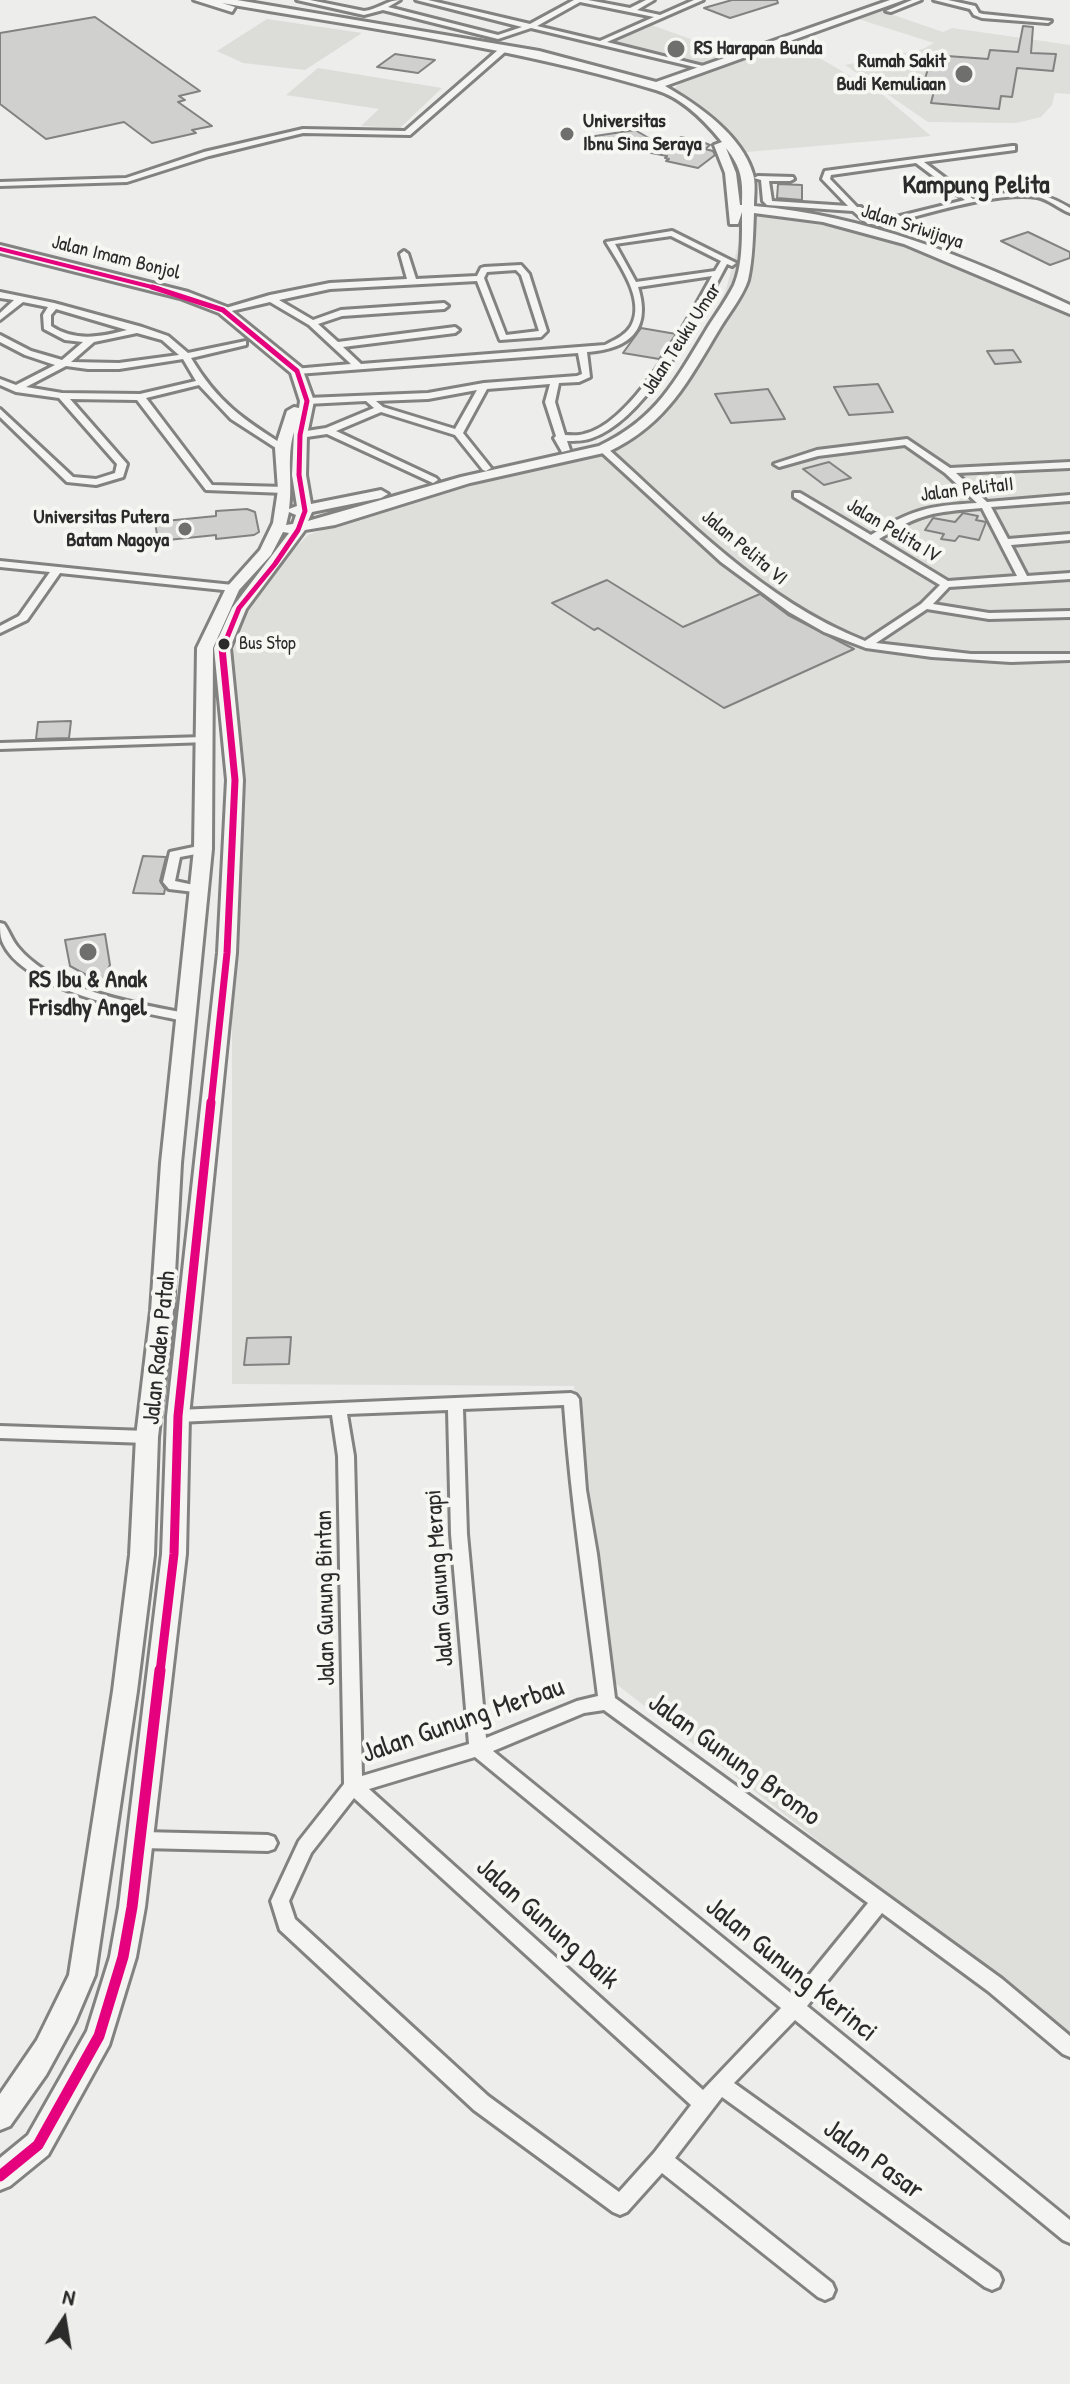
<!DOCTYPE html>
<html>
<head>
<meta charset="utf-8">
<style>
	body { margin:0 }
	#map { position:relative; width:1070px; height:2384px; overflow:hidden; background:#ededeb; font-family:"Patrick Hand",sans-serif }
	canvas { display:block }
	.north { position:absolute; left:24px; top:2280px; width:80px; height:80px; -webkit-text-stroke:6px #f6f6f2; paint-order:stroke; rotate:12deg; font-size:22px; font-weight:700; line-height:32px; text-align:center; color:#2b2b2b }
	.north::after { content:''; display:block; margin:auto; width:28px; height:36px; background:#2b2b2b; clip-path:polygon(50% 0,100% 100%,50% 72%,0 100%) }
</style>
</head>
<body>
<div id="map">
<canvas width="1070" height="2384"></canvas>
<div class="north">N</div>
</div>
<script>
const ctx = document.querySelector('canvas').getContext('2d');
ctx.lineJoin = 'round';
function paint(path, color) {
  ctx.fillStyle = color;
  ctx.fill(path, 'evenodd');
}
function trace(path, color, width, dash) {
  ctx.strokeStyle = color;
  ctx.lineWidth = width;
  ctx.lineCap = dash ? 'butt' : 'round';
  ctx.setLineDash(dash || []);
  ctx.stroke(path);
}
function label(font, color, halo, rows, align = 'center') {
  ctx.font = font + ' "Patrick Hand",sans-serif';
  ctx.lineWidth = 8;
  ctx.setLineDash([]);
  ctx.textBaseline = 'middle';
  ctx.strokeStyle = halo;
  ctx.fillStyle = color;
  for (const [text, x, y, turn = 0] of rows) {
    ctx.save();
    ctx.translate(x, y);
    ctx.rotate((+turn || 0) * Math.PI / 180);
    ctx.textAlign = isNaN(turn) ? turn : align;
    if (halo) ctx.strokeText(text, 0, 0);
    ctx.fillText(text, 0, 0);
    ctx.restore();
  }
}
paint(new Path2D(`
	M879 10 943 32 952 28 1070 45V94L1055 93 1052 105 1041 117 1016 123 928 122 845 65 923 49 934 43 855 18Z
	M646 23 735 55 709 64H698L609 43Z
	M792 42 883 95 931 136 736 153 676 96 675 88 684 79Z
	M747 213 858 231 973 271 1070 315V2036L611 1680 574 1386 232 1384V658L244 601 308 535 463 479 608 449 676 379 725 293Z`), '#dededb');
paint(new Path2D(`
	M267 19 362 33 305 70 243 63 217 51Z
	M318 68 442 88 400 128 361 126 379 109 286 95Z`), '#dcdcd9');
const building = new Path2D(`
	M732 0H777L778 3 730 18 704 8Z
	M95 17 200 91 179 96 185 100 178 102 212 126 192 130 196 133 152 143 124 122 46 139 0 104V33Z
	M1023 26 1033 27 1031 53 1056 54 1053 71 1017 68 1012 97 1001 96 999 109 931 103 935 87 923 86 929 65 945 66 947 56 988 59 990 50 1018 52Z
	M395 54 435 60 418 73 377 67Z
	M635 130 666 148 681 137 705 143 710 145 705 149 713 151 715 155 698 168 666 161 669 159 665 158 667 156 631 149 596 153 582 138Z
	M778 184 802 185V200L777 198Z
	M1028 232 1070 252V258L1050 265 1001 241Z
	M641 328 676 334 659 359 623 353Z
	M1013 350 1021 362 995 364 987 351Z
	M878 384 893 412 849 415 834 387Z
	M768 389 785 419 731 423 715 394Z
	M829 462 851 478 824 485 803 469Z
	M247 509 255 512 259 532 254 535 216 539V535L158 541 155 522 216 516V511Z
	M963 513 978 516 976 520 986 522 979 540 959 536 955 541 941 539 944 534 925 530 933 518 955 522Z
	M607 580 683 627 760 594 788 615 854 649 724 708 598 628 594 630 552 603Z
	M71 721 69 738 36 739 38 722Z
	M143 856 166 857 160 881 165 889 164 894 133 893Z
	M105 934 110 965 101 983 70 966 65 940Z
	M291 1337 289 1364 244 1365 247 1338Z`);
paint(building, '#d0d0cf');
trace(building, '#828281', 2);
const street = new Path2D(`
	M297 0H310L364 11C377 10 387 0 400 0L388 7 498 35 522 27 416 0H428L530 24 574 0H588L630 8 646 0H654L637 10 660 15 694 0H703L607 42 711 68 707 70 531 28 498 39 383 10 364 15ZM580 2 654 17 600 41 537 26Z
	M912 0H921L891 12 886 11Z
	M934 0H948L975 6 979 13 983 14 1051 21 1048 23 982 18 974 15 970 9Z
	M498 50 505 52 410 135 303 133 209 156 127 182 0 186V182L126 178 204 152 303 129 405 131Z
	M1012 146H1015V150L924 162 973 199C1010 191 1037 187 1070 208V213C1059 209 1049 199 1037 197 995 191 921 216 879 226H876V222L965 200 916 163 831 175 830 179 857 207H861L872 222 871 224H868L853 211 767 205 763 201 761 180 754 178 758 176 793 177 794 179 790 181H769L772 201 848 206 822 179 825 171Z
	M672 231 736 263 732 266 727 264C700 314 648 419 592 438 584 441 575 441 567 441L570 450 562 452 554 438 556 436 545 402 550 384 487 389 463 433 491 468 486 471 483 470 455 435 381 412 336 431 436 478 438 480 433 483 327 434 300 438 295 435 300 432 326 428 374 408 366 401 307 404 302 401 307 398 428 393 484 383 577 376 582 374 578 353 297 374 292 371 294 369 351 364 309 325 270 302 223 313 219 310 270 295 330 283 407 279 400 254 404 251 408 254 416 279 477 276 481 268 484 267 521 265 529 274 547 331 541 337 500 340 477 281 330 289 279 300 313 320 341 310 444 303 448 306 444 309 342 316 318 324 338 342 455 327 459 330 455 333 343 347 361 364 605 345C614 340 625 336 631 326 646 300 619 264 606 242ZM671 236 721 261 715 271 636 282 615 244ZM516 270 521 275 539 331 506 335 484 278 487 272ZM712 276C689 318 633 424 584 434 578 436 571 435 565 435L555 402 559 383 579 382 590 377 587 352C628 349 652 331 638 287ZM477 390 455 429 383 407 376 401 428 399Z
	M0 292 54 303 142 327 168 336 188 353 246 341V345L191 358C218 403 243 419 285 446V450H279L231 419 199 385 146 398 212 485 285 487 290 490 285 493 206 490 137 400 70 399 127 464 123 477 96 485 67 482 0 417V409L73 477 96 479 115 473 117 464 59 398 16 392 0 385V379L16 385 55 365 25 355 0 342V335L31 351 62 360 83 342 65 340 44 329 43 315 48 307 23 302 0 320V313L14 300 0 298ZM56 309 127 330C101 337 75 342 51 326V315ZM137 333 162 340 179 355 119 363 71 362 94 342ZM183 359 196 381 140 394 62 393 26 387 66 366 88 369H119Z
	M907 439 950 468 1070 462V468L956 473 987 502 1070 495V501L991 507 1008 539 1070 534V540L1011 545 1027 576 1070 573V579L949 587 933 604 989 613 1070 611V617L989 619 927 609 876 643 971 654H1070V660L1011 662 932 657 866 648 824 632 789 612 721 562 598 449 606 447C687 520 762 600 865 641L921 604 940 585 794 497V493H800L871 535C912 509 929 506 977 503L945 473 905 445 818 456 779 467 774 464 817 450ZM982 508 1017 576 948 581 879 539C920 513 934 512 982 508Z
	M0 561 233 585 238 588 233 591 60 573 27 620 0 633V626L19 616 50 572 0 567Z
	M204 737 210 740 208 742 0 749V743Z
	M203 845 207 846V852L180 857 175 881 203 887 205 890 203 893 169 889 163 882 170 852Z
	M0 923 4 924C9 931 12 940 17 946 52 990 133 1003 185 1013L191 1017 185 1021C138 1012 21 990 2 941 0 936 0 929 0 923Z
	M571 1393 576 1395 579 1399 586 1490 597 1554 615 1698 1002 1979 1070 2036V2057L1063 2054 988 1991 882 1913 807 2006 1070 2220V2243L1063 2240 795 2020 734 2083 999 2273 1002 2280 999 2287 992 2290 985 2287 722 2097 675 2158 832 2283 835 2290 832 2297 825 2300 818 2297 662 2173 627 2212 620 2215 613 2212 474 2110 280 1930 271 1901 299 1841 344 1784 338 1456 332 1415 178 1422 173 1420 170 1416 173 1412 178 1410ZM564 1405C571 1503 586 1599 598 1696L577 1701 486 1738 467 1534 463 1409ZM448 1410 451 1534 469 1744 362 1776 354 1456 347 1414ZM604 1710 868 1903 793 1995 493 1751 584 1713ZM475 1757 781 2008 703 2090 369 1789ZM354 1798 691 2105 654 2153 619 2192 488 2096 295 1919 289 1901 311 1853Z
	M0 1426 147 1431 152 1433 155 1437 152 1441 147 1443 0 1438Z
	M142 1832 268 1835 274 1837 277 1843 274 1849 268 1851 142 1848 136 1846 133 1840 136 1834Z`);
const secondary = new Path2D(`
	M194 0H237L539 51 656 82 890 0H904L665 86C698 105 742 135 753 174 756 184 754 196 754 206 866 215 969 258 1070 305V314L904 244 823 222 754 213C753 235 753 258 748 280 743 296 729 313 720 328 688 381 667 424 608 452L470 483 335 525 305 530 246 609 230 648 243 780 236 953 189 1416 186 1554 145 1907 136 1957 109 2045 48 2155 10 2186 0 2190V2158L28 2135 87 2031 110 1957 119 1907 162 1554 167 1416 218 953 227 780 214 648 232 608 289 533 283 532 271 555 239 590 213 648 212 849 181 1163 173 1311 158 1437 154 1555 137 1691 95 1975 75 2022 46 2075 10 2126 0 2130V2094L37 2040 69 1975 113 1691 130 1555 136 1437 151 1311 161 1163 194 849 197 648 226 588 260 550 273 523 278 490 275 448 287 411 294 407 299 408 300 401 291 373 219 313 180 298 0 253V245L188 292 227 307 302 368 314 401 307 435 306 475 311 504 381 490 388 494 381 498 312 512 308 521 461 477 599 446C656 419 674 383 705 332 714 317 726 301 734 285 743 264 742 235 742 212L738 224H730L725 173 714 145 722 142C705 121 683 98 656 90 517 48 367 28 222 3L235 7 232 12ZM726 148C742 168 743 181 742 205H740L736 173ZM294 432 292 475 297 506 289 509C293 483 286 457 294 432ZM289 512 296 515 293 524 286 525Z`);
trace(street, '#828281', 6);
trace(secondary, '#828281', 6);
paint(street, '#f4f4f2');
paint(secondary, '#f4f4f2');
trace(new Path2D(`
	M0 249 160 289`), '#e5007d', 4);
trace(new Path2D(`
	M152 287 223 310 297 371 307 401 300 435 299 475 305 511 298 530 275 564 239 608 222 650`), '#e5007d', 5);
trace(new Path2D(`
	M211 1104 227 953 235 780 222 648`), '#e5007d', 7);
trace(new Path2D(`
	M160 1672 174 1554 178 1416 211 1102`), '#e5007d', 9);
trace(new Path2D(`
	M0 2176 38 2145 99 2036 123 1957 132 1907 160 1670`), '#e5007d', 11);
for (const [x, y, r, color] of [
	[676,49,10,"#6f6f6e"],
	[964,74,10,"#6f6f6e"],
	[567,134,8,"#6f6f6e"],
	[185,529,8,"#6f6f6e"],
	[224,644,7,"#2b2b2b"],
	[88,952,10,"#6f6f6e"]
]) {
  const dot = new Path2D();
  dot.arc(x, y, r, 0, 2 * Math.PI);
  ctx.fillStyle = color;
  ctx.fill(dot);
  trace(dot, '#f6f6f2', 3);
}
label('18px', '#2b2b2b', '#f6f6f2', [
	["Bus Stop",239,644]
], 'left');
label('bold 20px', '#2b2b2b', '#f6f6f2', [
	["RS Harapan Bunda",694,49],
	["Rumah Sakit",946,62,"right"],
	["Budi Kemuliaan",946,85,"right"],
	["Universitas",583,122],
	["Ibnu Sina Seraya",583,145],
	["Universitas Putera",169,518,"right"],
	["Batam Nagoya",169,541,"right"]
], 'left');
label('20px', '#2b2b2b', '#f6f6f2', [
	["Jalan Sriwijaya",912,227,18],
	["Jalan Imam Bonjol",116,258,14],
	["Jalan Teuku Umar",682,339,-57],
	["Jalan PelitaII",967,490,-7],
	["Jalan Pelita IV",893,531,31],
	["Jalan Pelita VI",744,548,40]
]);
label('bold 24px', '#2b2b2b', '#f6f6f2', [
	["RS Ibu & Anak",88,981],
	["Frisdhy Angel",88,1009]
]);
label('24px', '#2b2b2b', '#f6f6f2', [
	["Jalan Raden Patah",160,1348,-84],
	["Jalan Gunung Merapi",440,1578,-94],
	["Jalan Gunung Bintan",326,1598,-91]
]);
label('bold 26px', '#2b2b2b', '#f6f6f2', [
	["Kampung Pelita",976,186]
]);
label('28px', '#2b2b2b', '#f6f6f2', [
	["Jalan Gunung Merbau",463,1721,-19],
	["Jalan Gunung Bromo",734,1760,36],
	["Jalan Gunung Daik",547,1924,42],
	["Jalan Gunung Kerinci",791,1970,39],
	["Jalan Pasar",873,2160,36]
]);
</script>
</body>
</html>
